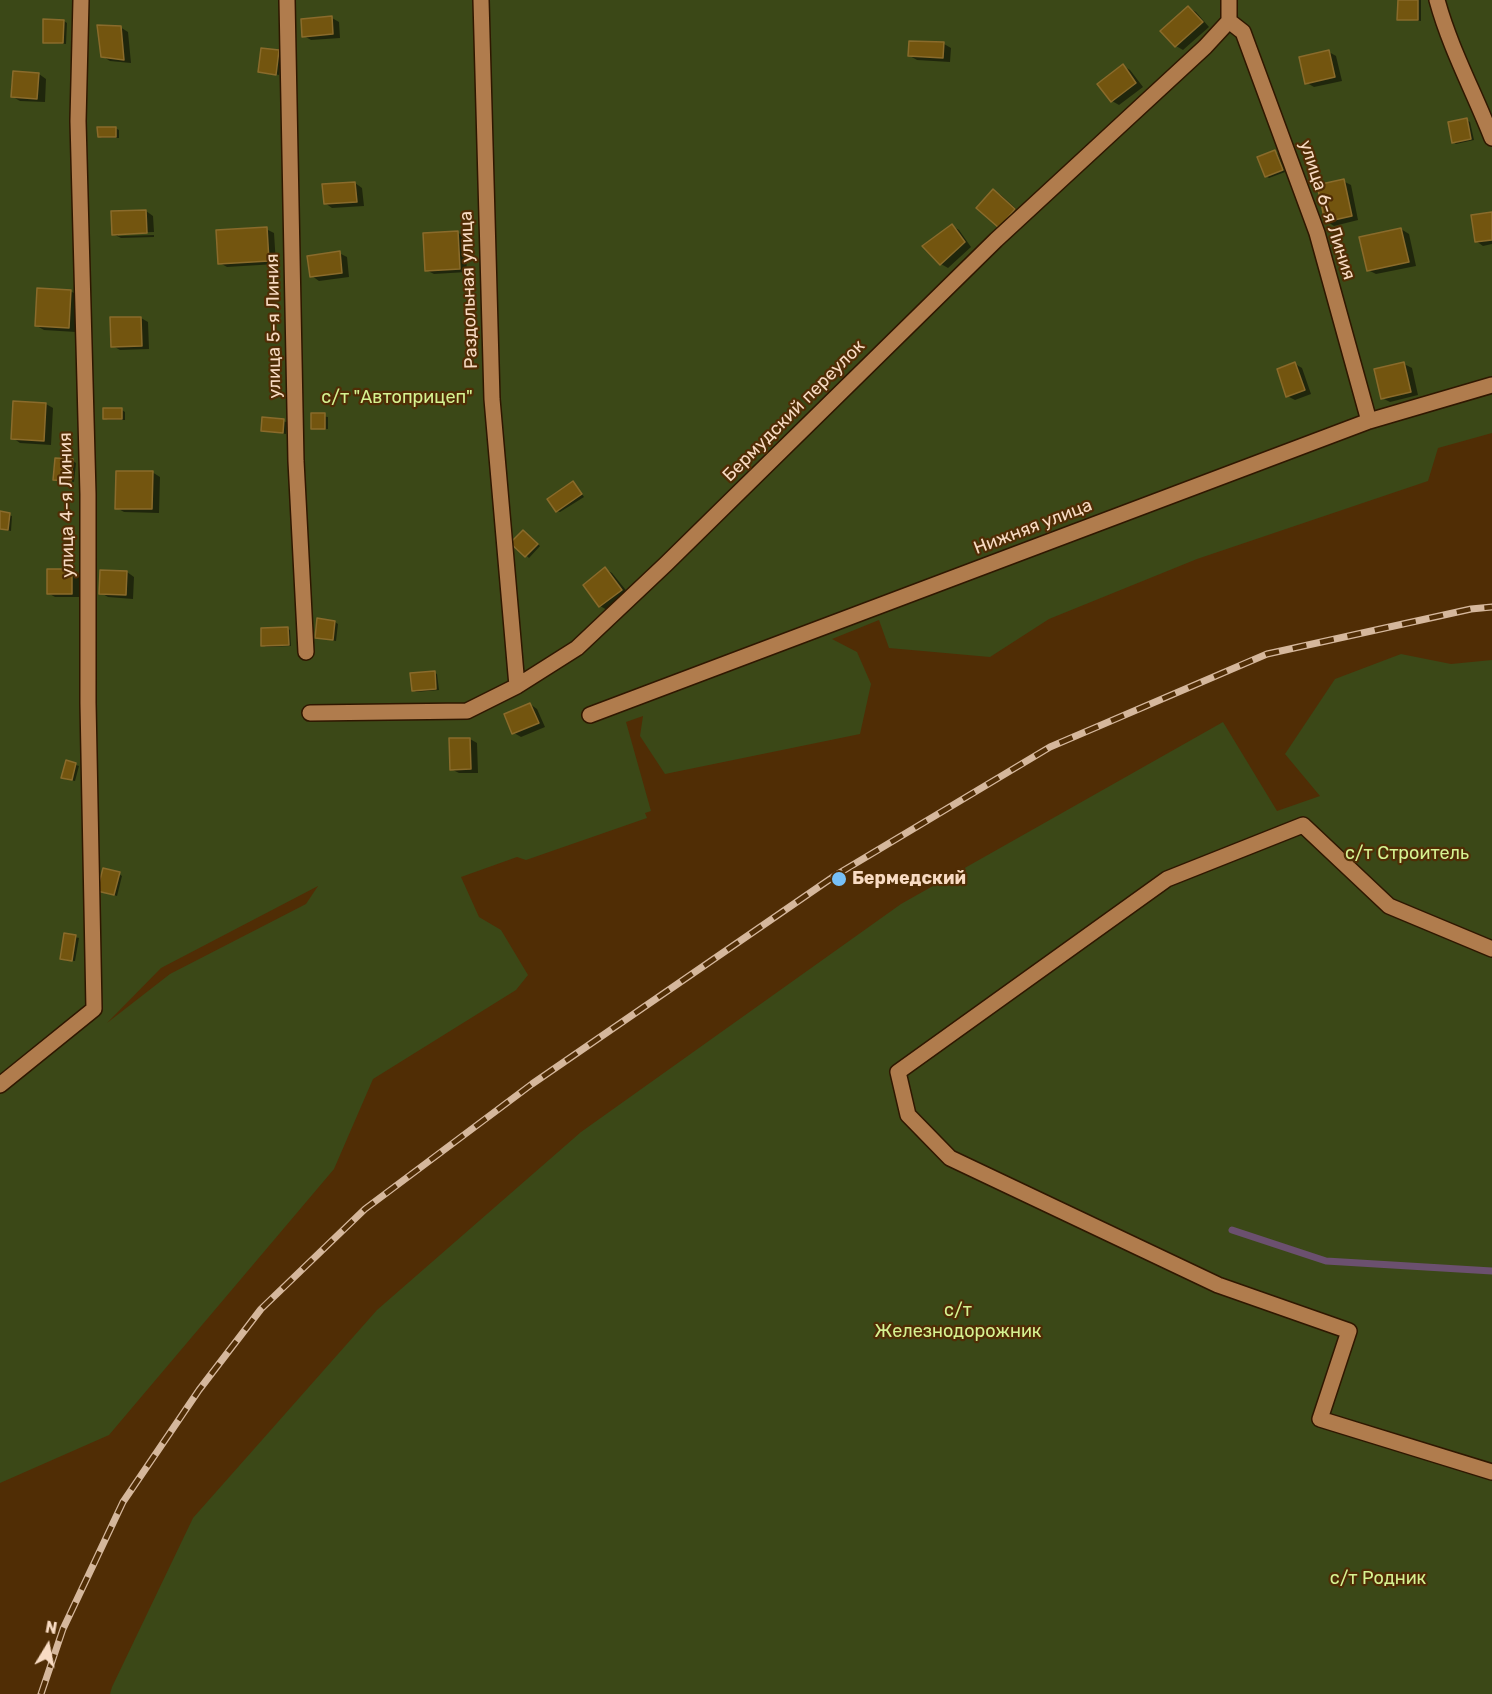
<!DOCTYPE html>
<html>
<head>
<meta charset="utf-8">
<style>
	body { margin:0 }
	#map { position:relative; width:1492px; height:1694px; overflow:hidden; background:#502d05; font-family:Rubik,sans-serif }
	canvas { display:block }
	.north { position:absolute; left:18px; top:1616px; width:60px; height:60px; -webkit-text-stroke:4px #502d05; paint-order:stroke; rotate:10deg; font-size:16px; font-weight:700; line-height:24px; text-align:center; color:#f8dbc3 }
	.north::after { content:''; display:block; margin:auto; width:21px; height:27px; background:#f8dbc3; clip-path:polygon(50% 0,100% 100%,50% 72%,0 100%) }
</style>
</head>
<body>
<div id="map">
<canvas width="1492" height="1694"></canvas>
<div class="north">N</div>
</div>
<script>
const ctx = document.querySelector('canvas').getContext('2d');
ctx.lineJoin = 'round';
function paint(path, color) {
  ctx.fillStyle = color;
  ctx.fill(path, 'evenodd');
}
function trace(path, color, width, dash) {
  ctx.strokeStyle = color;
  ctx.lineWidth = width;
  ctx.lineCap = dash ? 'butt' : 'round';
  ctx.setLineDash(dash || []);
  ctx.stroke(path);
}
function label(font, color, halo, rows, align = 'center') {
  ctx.font = font + ' Rubik,sans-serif';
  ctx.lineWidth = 4.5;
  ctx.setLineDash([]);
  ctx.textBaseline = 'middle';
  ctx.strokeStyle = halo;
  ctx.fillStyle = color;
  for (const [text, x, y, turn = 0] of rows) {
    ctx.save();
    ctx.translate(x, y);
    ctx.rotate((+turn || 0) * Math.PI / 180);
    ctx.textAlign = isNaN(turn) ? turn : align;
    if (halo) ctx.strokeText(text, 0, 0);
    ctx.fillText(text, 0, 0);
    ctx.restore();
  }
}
paint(new Path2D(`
	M0 0H1492V433L1438 448 1428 481 1197 559 1049 619 990 657 889 648 879 620 832 639 857 652 871 684 860 734 665 774 640 736 643 716 626 722 651 811 645 813 647 818 526 860 517 857 461 877 479 917 501 930 528 975 516 990 373 1079 334 1169 109 1435 0 1483ZM318 886 306 904 170 974 107 1023 161 968Z
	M1401 654 1451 664 1492 660V1694H110L112 1687 193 1518 377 1310 581 1132 901 904 1223 722 1277 811 1320 796 1285 754 1335 679Z`), '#3b4817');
paint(new Path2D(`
	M1399 0H1421V21L1399 19Z
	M1189 8 1196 12 1209 27 1183 50 1176 46Z
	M332 18 339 22 340 38 311 40 304 36Z
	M64 21 67 23 66 44 44 42Z
	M120 27 128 32 131 63 110 61 102 56Z
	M944 44 951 48 950 62 917 60 910 56Z
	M262 49 282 53 279 75 259 71Z
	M1329 52 1336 56 1342 81 1314 87 1307 83Z
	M1123 66 1130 70 1143 87 1119 105 1112 101Z
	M39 74 46 79 45 102 20 101 13 97Z
	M1467 120 1470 122 1474 140 1456 144 1453 142Z
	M115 128 119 130V138H102L99 136Z
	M1275 152 1278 154 1285 172 1269 178 1266 176Z
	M1343 181 1351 185 1358 220 1334 226 1326 221Z
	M355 183 362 188 364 206 332 208 325 203Z
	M993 191 1001 195 1022 214 999 226Z
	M146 211 153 216 154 232 118 233V236L154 235V237L121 238 113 234Z
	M1492 213V244L1483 246 1476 241Z
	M952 226 959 230 971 247 948 268 941 264Z
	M266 229 274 233 276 264 227 267 220 263Z
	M1401 229 1409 234 1416 266 1376 274 1368 270Z
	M457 232 465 237 467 272 434 274 426 270Z
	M339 253 347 257 349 277 319 281 312 276Z
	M70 291 78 295 76 332 44 330 37 326Z
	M141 318 148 322 149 349 120 350 113 346Z
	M1295 364 1302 368 1311 394 1295 400 1287 396Z
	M1404 364 1412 368 1418 395 1390 402 1382 398Z
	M46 404 53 408 51 445 20 443 13 438Z
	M105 409 122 410 125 412V420H108L105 418Z
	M312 415 328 417V429L312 428Z
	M264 419 287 422 286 434 263 430Z
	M73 461 76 463 74 482 55 479Z
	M152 472 160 477 159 513 124 512 117 508Z
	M574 483 584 497 560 512 557 511Z
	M0 513 12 516 11 531 0 529Z
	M526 534 540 546 529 558 513 543Z
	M605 569 612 573 629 594 607 610 600 606Z
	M72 570 79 574V597H55L48 593Z
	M127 572 134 577 133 599 108 597 101 593Z
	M335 622 338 624 336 641 316 637Z
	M287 628 290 630 291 646 266 647 263 645Z
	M434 672 437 674 439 690 416 692 413 690Z
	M530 704 537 709 545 727 521 737 514 733Z
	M470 739 477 743 478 773H459L451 769Z
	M67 762 79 766 75 781 66 779Z
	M119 874 122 876 117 896 98 890Z
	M75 937 79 938 75 961 65 960 62 958Z`), '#0007');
trace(new Path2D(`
	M1232 1230 1326 1261 1492 1271`), '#6b506f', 7);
const building = new Path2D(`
	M1398 0H1418V20H1397Z
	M1188 6 1203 22 1175 47 1160 31Z
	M332 16 333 34 302 37 301 19Z
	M43 19 64 20 63 43H43Z
	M97 25 121 26 124 60 101 57Z
	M909 41 944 42 943 58 908 56Z
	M261 48 279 50 276 75 258 72Z
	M1329 50 1335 77 1305 84 1299 57Z
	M1123 64 1136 83 1111 102 1097 84Z
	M13 71 39 73 37 99 11 97Z
	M1467 118 1471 139 1452 143 1448 122Z
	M97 127H116V137H98Z
	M1275 150 1283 170 1265 177 1257 157Z
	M1344 179 1352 216 1325 222 1317 185Z
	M355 182 357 202 324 204 322 184Z
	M993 189 1015 209 999 228 976 208Z
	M146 210 147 233 112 235 111 211Z
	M1492 212V240L1475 242 1471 215Z
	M952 224 965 242 940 265 922 246Z
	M267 227 269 261 218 264 216 230Z
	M1401 228 1409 262 1367 271 1359 237Z
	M458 231 460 269 425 271 423 233Z
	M340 251 342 273 310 277 307 256Z
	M37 288 71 290 69 328 35 326Z
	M110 317H141L142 346 111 347Z
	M1295 362 1305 390 1286 397 1277 369Z
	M1404 362 1411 392 1381 399 1374 369Z
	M13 401 46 403 44 441 11 439Z
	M103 408H122V419H103Z
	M311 413H325V429H311Z
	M262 417 284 419 283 433 261 431Z
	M55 458 73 459 71 481 53 480Z
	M116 471H153L152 509H115Z
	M573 481 582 494 556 512 547 499Z
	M0 511 10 513 8 530 0 529Z
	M523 530 538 544 525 557 510 543Z
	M605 567 622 590 599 607 583 585Z
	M47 569H72V594H47Z
	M100 570 127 571 126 595 99 594Z
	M317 618 335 621 333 640 315 638Z
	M288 627 289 645 261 646V628Z
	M435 671 436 689 412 691 410 673Z
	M530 703 539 723 512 734 504 714Z
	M449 738H470L471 769 450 770Z
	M66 760 76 763 72 780 61 778Z
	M103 868 120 872 114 895 97 891Z
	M64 933 76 935 72 961 60 959Z`);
paint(building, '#73550f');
trace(building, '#8a6b2b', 1.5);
const street = new Path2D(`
	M287 0 296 461 306 652
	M481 0 492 399 517 686
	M1437 0C1450 48 1474 92 1492 138
	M1229 21 1243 32 1317 233 1369 421
	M310 713 467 711 517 686 577 648 666 564 996 240 1205 47 1229 21V0
	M590 715 1369 421 1492 385
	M1492 949 1389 906 1303 825 1167 879 898 1072 908 1115 950 1158 1218 1285 1349 1331 1320 1419 1492 1472
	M0 1085 94 1009 88 703V494L78 121 81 0`);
trace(street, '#2f1700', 18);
trace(street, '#b07c4d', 15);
const rail = new Path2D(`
	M41 1694 63 1629 123 1502 199 1390 261 1309 365 1209 532 1084 836 875 1050 747 1267 654 1471 609 1492 607`);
trace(rail, '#d5b79c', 7);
trace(rail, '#502d05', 4.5, [14]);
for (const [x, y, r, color] of [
	[839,879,8,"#77c0f7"]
]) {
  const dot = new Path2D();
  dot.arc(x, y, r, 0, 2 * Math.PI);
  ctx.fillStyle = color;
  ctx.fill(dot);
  trace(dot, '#502d05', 2);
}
label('18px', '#f8dbc3', '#502d05', [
	["улица 6-я Линия",1327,210,72],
	["Раздольная улица",469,290,-92],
	["улица 5-я Линия",274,326,-91],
	["Бермудский переулок",794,411,-45],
	["улица 4-я Линия",67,505,-91],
	["Нижняя улица",1033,527,-21]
]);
label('18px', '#d5f291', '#502d05', [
	["с/т \"Автоприцеп\"",397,398],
	["с/т Строитель",1407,854],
	["с/т",958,1311],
	["Железнодорожник",958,1332],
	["с/т Родник",1378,1579]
]);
label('bold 18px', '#f8dbc3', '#502d05', [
	["Бермедский",852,879]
], 'left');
</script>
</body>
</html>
